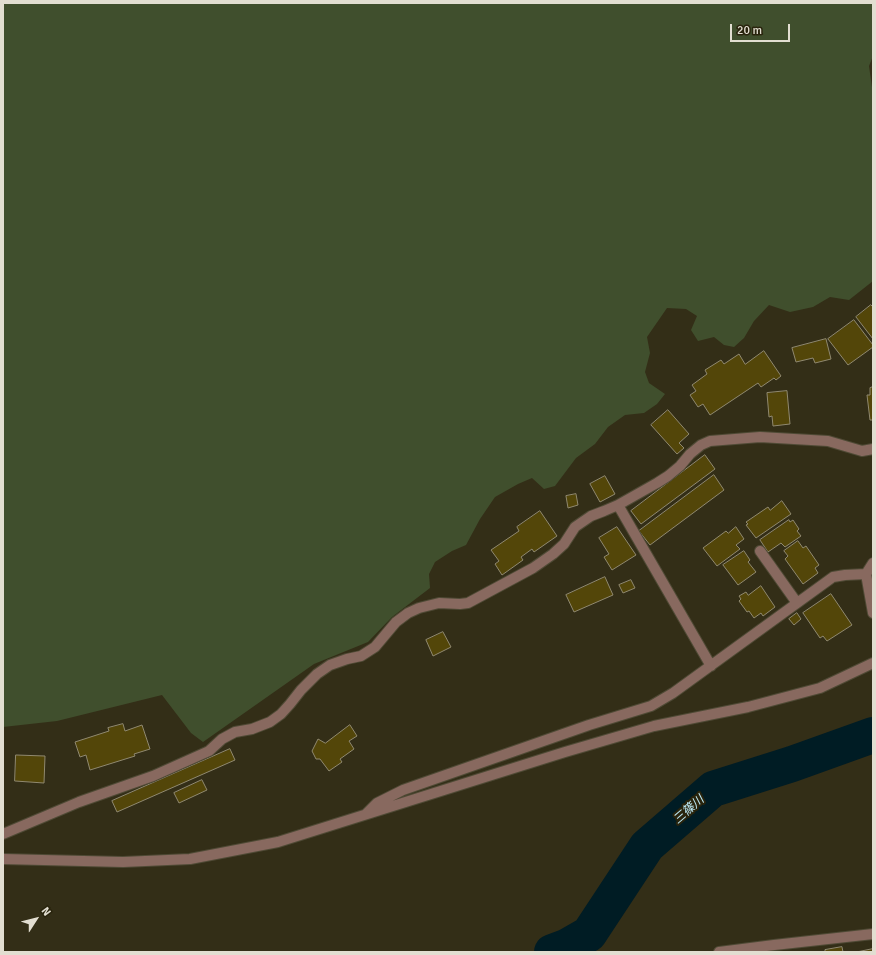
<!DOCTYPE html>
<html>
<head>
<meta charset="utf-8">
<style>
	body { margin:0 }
	#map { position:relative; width:876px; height:955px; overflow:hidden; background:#332e17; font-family:Signika,sans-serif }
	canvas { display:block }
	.frame { position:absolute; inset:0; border:4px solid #e2ded1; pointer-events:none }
	.north { position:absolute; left:16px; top:899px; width:40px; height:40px; -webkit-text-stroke:3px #29240d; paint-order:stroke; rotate:54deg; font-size:11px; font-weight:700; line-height:16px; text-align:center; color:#e2ded1 }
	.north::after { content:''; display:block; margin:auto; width:14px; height:18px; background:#e2ded1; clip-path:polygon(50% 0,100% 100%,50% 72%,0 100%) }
	.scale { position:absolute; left:730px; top:24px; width:60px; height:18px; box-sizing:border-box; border:2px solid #e2ded1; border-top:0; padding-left:5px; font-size:12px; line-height:14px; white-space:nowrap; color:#e2ded1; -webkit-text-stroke:3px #29240d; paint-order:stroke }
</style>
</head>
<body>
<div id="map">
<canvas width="876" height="955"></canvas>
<div class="frame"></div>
<div class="north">N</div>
<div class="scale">20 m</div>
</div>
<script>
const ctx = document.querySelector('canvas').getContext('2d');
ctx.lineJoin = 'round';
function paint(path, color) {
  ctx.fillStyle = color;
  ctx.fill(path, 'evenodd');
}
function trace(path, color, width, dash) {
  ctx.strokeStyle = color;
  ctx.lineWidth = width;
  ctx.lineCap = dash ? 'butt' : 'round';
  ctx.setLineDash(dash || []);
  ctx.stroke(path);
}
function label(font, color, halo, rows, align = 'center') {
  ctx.font = font + ' Signika,"Noto Sans JP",sans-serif';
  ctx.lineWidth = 4;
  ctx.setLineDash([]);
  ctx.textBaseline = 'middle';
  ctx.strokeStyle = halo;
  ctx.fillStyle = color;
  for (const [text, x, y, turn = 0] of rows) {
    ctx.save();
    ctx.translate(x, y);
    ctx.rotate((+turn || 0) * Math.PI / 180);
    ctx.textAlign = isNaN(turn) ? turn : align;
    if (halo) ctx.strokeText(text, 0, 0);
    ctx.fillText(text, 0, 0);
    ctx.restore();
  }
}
paint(new Path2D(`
	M3 3H873V56L869 66 873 94V281L849 300 830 297 813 307 790 312 769 305 754 321 744 338 734 347 724 345 714 337 698 341 691 330 697 316 686 309 667 308 647 337 650 353 645 372 649 383 665 394 657 404 644 413 625 415 608 427 595 444 576 458 555 486 544 489 532 478 518 484 495 497 480 519 466 545 452 551 435 562 429 574 430 588 392 617 368 642 314 664 203 742 191 733 162 695 57 721 3 727Z`), '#404f2d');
trace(new Path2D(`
	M552 952 568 946 589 934 647 846 713 789 792 764 873 735`), '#001c24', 36);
const building = new Path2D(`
	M871 305 873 307V339L856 317Z
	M854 320 873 345V347L848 365 828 339Z
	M826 339 831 359 815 363 813 358 796 362 792 348Z
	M764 351 781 376 776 380 774 378 761 387 758 383 710 415 703 404 698 407 690 395 696 391 692 385 707 374 705 370 721 360 724 364 739 354 745 364Z
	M873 387V420H870L867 395H870V388Z
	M787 391 790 424 773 426 772 416 769 417 767 393Z
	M668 410 689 434 679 443 684 448 677 454 651 425Z
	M705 455 715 469 641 524 631 511Z
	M714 475 724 490 650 545 639 531Z
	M605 476 615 494 600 502 590 484Z
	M576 494 578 505 568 508 566 496Z
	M782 501 791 514 756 538 746 525 748 524 746 522 768 507 770 510Z
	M540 511 557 536 534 552 532 549 521 557 523 560 502 575 495 564 499 561 491 550 519 531 517 527Z
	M789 520 790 522 793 520 799 529 797 531 801 536 785 547 781 543 768 552 760 540Z
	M617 527 636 555 612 570 604 557 609 554 599 538Z
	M736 527 744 539 736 545 740 549 717 566 703 548 726 531 728 533Z
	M798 541 803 548 806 546 819 565 815 568 818 573 803 584 785 559 788 556 784 551Z
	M744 551 750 560 748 562 756 572 738 585 723 565Z
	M605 577 613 595 574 612 566 595Z
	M631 580 635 588 623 593 619 585Z
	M761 586 775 607 763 616 761 613 754 618 749 611 747 612 739 601 741 599 739 596 746 592 748 595Z
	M831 594 852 625 827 641 823 636 820 638 803 613Z
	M797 613 801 619 794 625 789 619Z
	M443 632 451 647 433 656 426 640Z
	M123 724 125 731 142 725 150 749 134 754 135 756 90 770 86 755 80 757 75 742 109 731 108 728Z
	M350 725 357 736 349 741 354 749 340 759 342 762 329 771 320 759H316L312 751 318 739 325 743Z
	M230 749 235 760 117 812 112 801Z
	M16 755 45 756 44 783 15 781Z
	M202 780 207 790 179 803 174 793Z
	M842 947 843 952H825V950Z
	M873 949V952H857Z`);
paint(building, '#534609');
trace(building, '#908970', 1);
const minor = new Path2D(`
	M618 505 711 666
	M760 551 797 603
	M873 563 866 574 873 613
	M366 814 377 803 403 790 589 725 651 706 673 693 833 577 845 575 866 574
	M3 834 79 802 153 776 209 751 222 739 235 732 252 729 270 722 281 714 290 704 301 690 317 674 330 665 347 659 361 656 375 647 396 622 408 613 419 608 439 603 460 604 468 603 533 568 553 554 564 544 575 527 591 516 604 511 618 505 657 483 668 476 680 466 690 454 701 445 710 441 760 437 828 441 862 451 873 449
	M3 859 123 862 190 859 278 842 565 752 654 726 748 707 820 688 873 663
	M719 952 774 945 873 934`);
trace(minor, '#4f4a35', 12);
trace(minor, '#88695f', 10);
label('italic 12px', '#bfedfa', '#29240d', [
	["三篠川",689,810,-41]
]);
</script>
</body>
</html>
